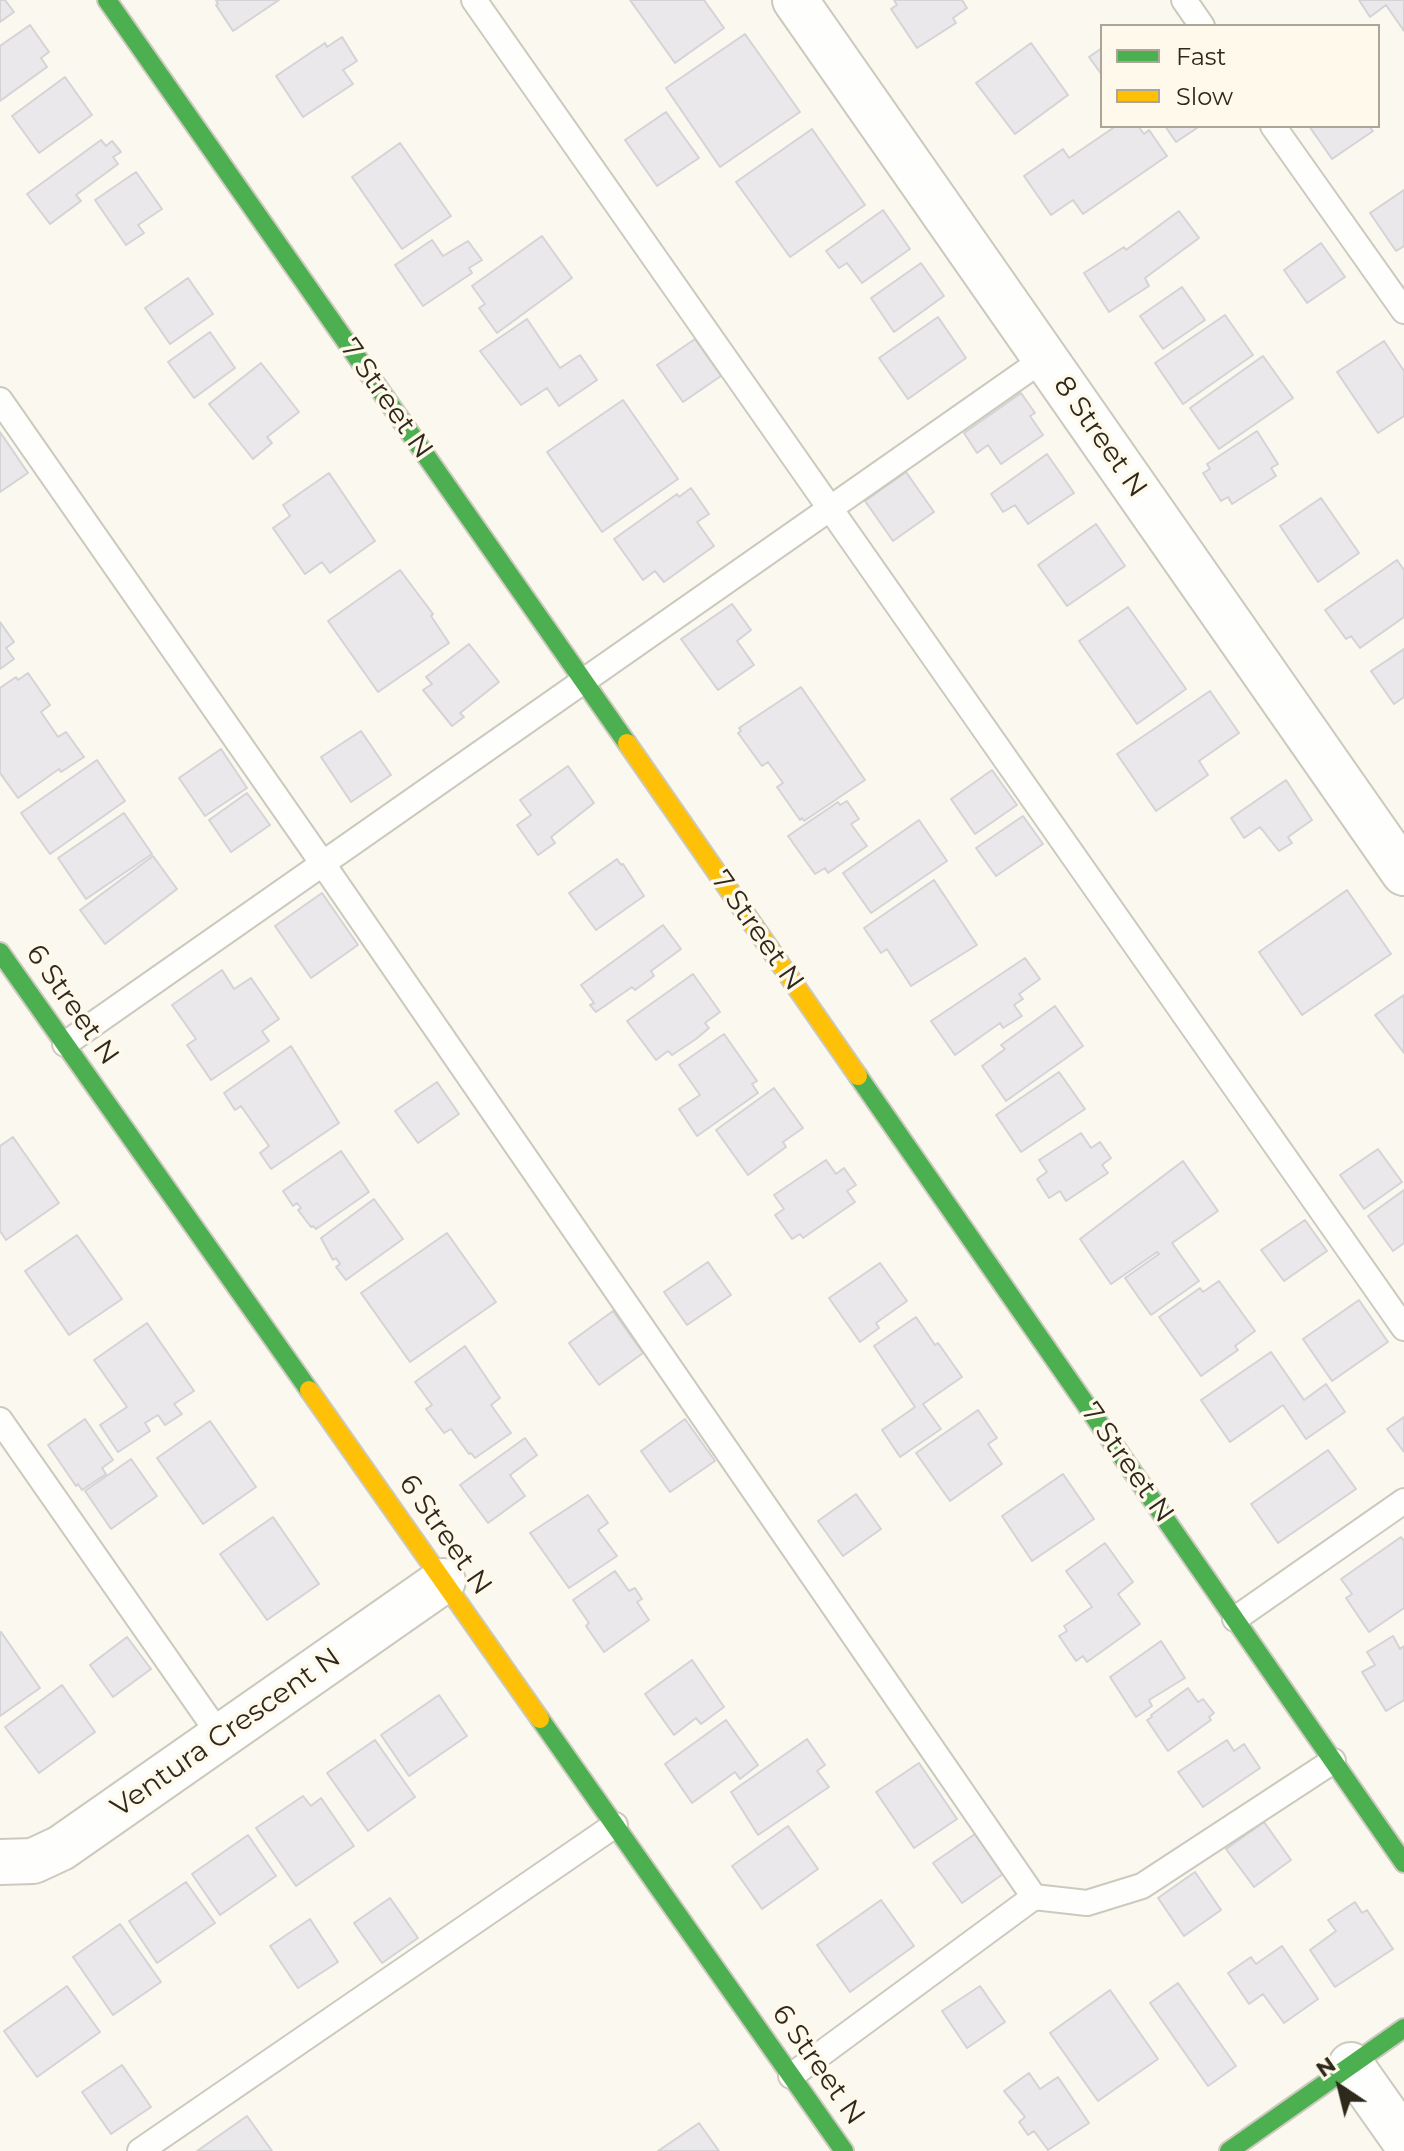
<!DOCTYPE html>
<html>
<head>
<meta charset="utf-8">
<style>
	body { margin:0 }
	#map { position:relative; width:1404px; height:2151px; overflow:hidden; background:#fbf8f0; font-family:Montserrat,sans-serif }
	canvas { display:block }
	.legend { position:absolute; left:1100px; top:24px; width:280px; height:104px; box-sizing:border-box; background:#fff9ec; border:2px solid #aca699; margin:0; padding:10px 14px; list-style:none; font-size:24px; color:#2f291c }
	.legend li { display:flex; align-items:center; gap:16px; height:40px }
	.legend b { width:40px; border:2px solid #aca699 }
	.north { position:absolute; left:1300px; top:2047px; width:80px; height:80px; -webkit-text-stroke:6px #fff9ec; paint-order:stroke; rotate:325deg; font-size:22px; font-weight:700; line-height:32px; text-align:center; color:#2f291c }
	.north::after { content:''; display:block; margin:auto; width:28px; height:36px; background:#2f291c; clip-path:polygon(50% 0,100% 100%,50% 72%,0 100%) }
</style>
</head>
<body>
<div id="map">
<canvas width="1404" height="2151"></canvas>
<ul class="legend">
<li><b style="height:10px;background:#4caf50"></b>Fast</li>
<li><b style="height:10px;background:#ffc107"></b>Slow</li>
</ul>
<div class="north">N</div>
</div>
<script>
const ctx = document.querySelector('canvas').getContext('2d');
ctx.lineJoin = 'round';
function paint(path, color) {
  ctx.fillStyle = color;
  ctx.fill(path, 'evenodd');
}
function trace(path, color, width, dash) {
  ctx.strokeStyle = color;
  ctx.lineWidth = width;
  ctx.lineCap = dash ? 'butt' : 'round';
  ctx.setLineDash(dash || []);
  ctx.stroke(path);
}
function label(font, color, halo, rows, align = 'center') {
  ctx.font = font + ' Montserrat,sans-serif';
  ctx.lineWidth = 7;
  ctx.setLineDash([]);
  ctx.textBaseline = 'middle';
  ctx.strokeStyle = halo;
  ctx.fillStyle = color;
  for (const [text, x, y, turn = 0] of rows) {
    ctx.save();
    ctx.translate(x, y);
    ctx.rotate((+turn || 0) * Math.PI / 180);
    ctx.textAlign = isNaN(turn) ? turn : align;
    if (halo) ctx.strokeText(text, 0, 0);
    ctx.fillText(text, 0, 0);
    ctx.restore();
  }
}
const building = new Path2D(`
	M0 0H5L14 12 0 22Z
	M216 0H279L233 31 216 5 218 4Z
	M630 0H704L724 28 675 63Z
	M894 0H962L967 8 953 18 956 23 917 48 891 9 897 5Z
	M1359 0H1404V31L1386 5 1370 17Z
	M30 25 49 52 41 58 47 67 0 101V46Z
	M745 34 800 112 720 167 666 88Z
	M342 37 357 61 343 70 353 84 303 117 276 76 325 43 327 47Z
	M1031 43 1068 95 1015 134 976 83Z
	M1102 48V75L1089 57Z
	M65 77 92 115 39 153 12 116Z
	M666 112 699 158 657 186 625 140Z
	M1116 126H1138L1144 134 1149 130 1167 156 1083 214 1073 200 1051 215 1024 176 1063 149 1069 158Z
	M1165 126H1200L1176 142Z
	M1309 126H1369L1373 131 1332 159Z
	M812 129 865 205 790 257 736 182Z
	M101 140 106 146 112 141 121 152 113 157 118 164 76 195 81 201 50 224 27 194Z
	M400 143 451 216 402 249 352 177Z
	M136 172 162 209 138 225 144 233 126 245 95 200Z
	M1404 190V246L1396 251 1370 213Z
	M883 210 910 249 862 283 847 263 839 268 826 251Z
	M1179 211 1199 238 1145 278 1149 286 1109 312 1084 273 1124 247 1126 250Z
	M542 236 572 278 497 333 479 308 485 304 472 286Z
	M432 240 443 256 468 241 482 260 469 268 472 273 423 306 395 265Z
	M1321 243 1345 277 1307 303 1284 270Z
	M921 263 944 296 894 332 871 298Z
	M188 278 213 314 170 344 145 308Z
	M1182 287 1205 320 1163 349 1140 316Z
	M1225 315 1253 355 1183 404 1155 363Z
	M938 317 966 358 908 399 879 358Z
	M527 319 560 368 580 355 597 380 559 406 547 388 521 405 480 351Z
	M210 332 235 368 194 398 168 362Z
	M695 339 721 376 683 402 657 365Z
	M1384 341 1404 371V416L1378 433 1337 372Z
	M1263 356 1293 398 1219 449 1190 408Z
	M261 363 299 412 267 437 272 443 253 459 209 404Z
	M1021 393 1035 413 1030 416 1043 435 1001 464 988 445 977 453 964 433Z
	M623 400 678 479 602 532 547 452Z
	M1257 431 1278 464 1271 468 1276 476 1232 504 1228 497 1221 501 1203 473 1210 469 1207 464Z
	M0 432 28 473 0 492Z
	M1047 454 1074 493 1028 524 1015 505 1003 512 991 494Z
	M906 472 934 512 893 541 865 501Z
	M329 473 375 541 330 573 322 562 305 574 273 528 290 516 283 505Z
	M691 488 709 514 697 522 714 546 664 582 655 571 643 580 614 539 677 494 679 497Z
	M1321 498 1359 553 1318 582 1280 526Z
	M1096 524 1125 566 1067 606 1038 565Z
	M1397 560 1404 570V617L1360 648 1351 636 1346 639 1325 610Z
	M400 570 433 614 431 616 449 643 378 692 328 621Z
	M732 604 751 630 737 641 754 665 718 690 681 639Z
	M1128 607 1186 689 1137 724 1079 641Z
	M0 622 14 642 6 648 14 659 0 669Z
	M469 644 499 682 460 713 464 717 452 726 423 690 432 684 426 677Z
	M1404 649V697L1394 704 1371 671Z
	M28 673 50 705 41 712 58 737 66 732 84 757 61 772 59 769 18 798 0 773V688L16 677 18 680Z
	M801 687 865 780 804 821 802 818 800 820 777 787 783 783 768 762 762 766 738 733 741 731 739 728Z
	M1210 691 1239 733 1199 761 1208 775 1156 811 1117 754Z
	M361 731 391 775 351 802 321 757Z
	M221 749 247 788 205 816 179 778Z
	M97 760 125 801 50 854 21 813Z
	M568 766 594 803 551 837 555 843 538 855 517 825 531 815 520 800Z
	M992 770 1017 805 975 834 951 799Z
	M1286 780 1312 820 1288 837 1292 843 1279 851 1260 827 1244 838 1231 818Z
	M247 793 270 825 231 852 209 820Z
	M847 801 859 819 851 824 867 846 828 873 825 868 815 874 788 836 838 802 840 805Z
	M124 813 152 854 86 899 58 858Z
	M1023 816 1043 844 996 876 976 848Z
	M919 820 947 861 871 913 843 873Z
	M153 856 177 889 105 944 80 910Z
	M617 859 621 865 623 864 644 896 596 930 569 893Z
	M934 880 977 945 911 986 887 949 881 953 864 928Z
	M1347 890 1391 954 1302 1015 1259 952Z
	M322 893 358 945 311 978 275 926Z
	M663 925 681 949 651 971 654 976 635 990 632 987 596 1012 590 1005 594 1003 581 985Z
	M1025 958 1040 979 1019 994 1023 999 1014 1005 1022 1016 1003 1028 1000 1023 955 1055 931 1021Z
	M222 970 234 989 251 978 279 1019 262 1031 269 1041 211 1080 187 1045 196 1039 172 1005Z
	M693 974 720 1012 705 1023 709 1028 696 1039 672 1055 668 1051 656 1060 627 1021Z
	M1404 995V1053L1375 1015Z
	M1055 1006 1083 1046 1006 1101 982 1066 1005 1049 1001 1045Z
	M724 1034 757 1081 752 1084 758 1093 697 1136 679 1109 700 1095 679 1065Z
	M291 1046 339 1123 271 1169 260 1153 269 1146 241 1106 235 1110 224 1093Z
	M1059 1072 1085 1109 1021 1152 996 1115Z
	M437 1082 459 1114 418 1143 395 1111Z
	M774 1088 803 1128 783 1142 786 1147 748 1175 716 1130Z
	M1081 1133 1091 1148 1100 1142 1111 1158 1102 1165 1108 1173 1066 1201 1060 1191 1049 1198 1037 1179 1047 1172 1039 1160Z
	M13 1137 59 1203 6 1240 0 1231V1146Z
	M1378 1149 1402 1182 1364 1209 1340 1175Z
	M341 1151 369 1192 316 1229 313 1226 311 1227 298 1210 301 1208 297 1203 293 1206 283 1191Z
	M826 1160 836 1174 844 1168 856 1185 847 1191 855 1202 803 1238 800 1234 792 1239 775 1215 784 1209 774 1195Z
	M1183 1161 1218 1211 1172 1243 1199 1281 1151 1315 1125 1278 1159 1254 1157 1252 1111 1284 1080 1239Z
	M1404 1190V1243L1393 1251 1368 1216Z
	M374 1199 403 1239 346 1280 336 1267 340 1264 336 1258 333 1260 321 1238Z
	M1305 1220 1327 1251 1284 1281 1261 1250Z
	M447 1233 496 1302 410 1362 361 1293Z
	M77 1235 122 1299 69 1335 25 1271Z
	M708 1262 731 1295 687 1325 664 1292Z
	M880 1263 907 1301 876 1323 879 1328 860 1342 829 1298Z
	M1219 1281 1255 1331 1235 1346 1238 1350 1201 1376 1159 1317 1200 1288 1203 1292Z
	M1359 1300 1388 1342 1332 1381 1303 1339Z
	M613 1311 643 1353 599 1385 569 1343Z
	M916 1317 935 1345 938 1343 962 1377 923 1404 941 1429 900 1457 882 1430 915 1407 874 1346Z
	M147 1323 194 1391 174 1404 182 1414 165 1425 158 1415 145 1423 150 1431 118 1452 100 1425 127 1407 94 1360Z
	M465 1346 500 1398 491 1405 511 1433 475 1458 471 1453 469 1454 451 1429 444 1433 426 1409 432 1405 415 1382Z
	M1271 1352 1304 1400 1326 1384 1345 1412 1306 1439 1283 1405 1230 1442 1201 1400Z
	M978 1410 997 1438 988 1444 1002 1464 950 1501 916 1453Z
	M1404 1417V1452L1387 1429Z
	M85 1419 113 1460 102 1468 106 1474 82 1490 78 1484 76 1486 48 1445Z
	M685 1419 715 1461 670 1492 641 1451Z
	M210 1421 256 1487 203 1524 157 1458Z
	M525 1438 537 1455 510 1475 525 1496 488 1523 460 1485Z
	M1328 1450 1356 1489 1278 1543 1251 1504Z
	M131 1459 157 1496 111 1529 85 1491Z
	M1063 1474 1094 1519 1032 1561 1002 1516Z
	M856 1494 881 1529 843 1556 818 1521Z
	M588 1495 608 1523 598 1530 617 1556 569 1588 530 1533Z
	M273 1517 319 1584 267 1620 220 1554Z
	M1401 1537 1404 1541V1608L1369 1632 1346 1598 1352 1594 1341 1579Z
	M1105 1543 1133 1582 1118 1594 1140 1624 1087 1662 1083 1656 1076 1661 1059 1636 1067 1631 1064 1626 1092 1607 1066 1571Z
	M615 1571 629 1591 635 1588 642 1599 637 1602 649 1620 604 1652 586 1626 589 1623 573 1600Z
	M1 1632 40 1688 0 1716V1633Z
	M1393 1636 1400 1649 1404 1646V1700L1386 1711 1362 1672 1375 1665 1367 1652Z
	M127 1637 151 1669 113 1697 90 1665Z
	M1161 1641 1185 1678 1149 1700 1152 1706 1136 1717 1110 1677Z
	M692 1660 724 1707 701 1724 696 1718 674 1735 645 1694Z
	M62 1685 95 1732 39 1773 5 1727Z
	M1188 1688 1198 1702 1203 1699 1214 1713 1209 1717 1211 1720 1168 1751 1147 1720 1152 1717 1151 1715Z
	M439 1695 467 1736 409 1776 381 1735Z
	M726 1720 758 1765 740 1779 735 1772 692 1803 665 1764Z
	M807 1739 825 1765 817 1771 829 1787 758 1835 731 1792Z
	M375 1740 415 1797 368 1831 327 1773Z
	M1227 1740 1234 1751 1244 1744 1260 1768 1203 1807 1178 1772Z
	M919 1763 957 1819 914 1848 876 1792Z
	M303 1796 311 1806 321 1798 354 1846 296 1886 256 1828Z
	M1264 1822 1291 1860 1254 1887 1226 1849Z
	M788 1826 818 1869 762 1909 732 1866Z
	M975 1834 1003 1874 962 1903 933 1863Z
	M248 1835 276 1876 220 1915 192 1874Z
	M1195 1872 1221 1910 1184 1936 1158 1898Z
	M186 1882 215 1923 157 1963 129 1921Z
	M390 1898 418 1938 382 1963 354 1923Z
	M881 1900 914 1946 850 1992 817 1945Z
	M1355 1902 1362 1913 1367 1910 1393 1949 1335 1987 1310 1950 1336 1931 1328 1920Z
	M310 1919 338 1962 298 1988 270 1946Z
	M120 1924 161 1982 113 2015 73 1957Z
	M1282 1946 1318 1999 1284 2023 1263 1994 1249 2004 1228 1973 1251 1957 1256 1964Z
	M1178 1983 1236 2066 1208 2086 1150 2003Z
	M67 1986 100 2032 37 2077 4 2031Z
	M980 1986 1005 2022 967 2048 942 2011Z
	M1110 1990 1158 2059 1098 2101 1050 2033Z
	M122 2065 151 2107 111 2134 82 2092Z
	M1029 2073 1040 2089 1058 2077 1089 2123 1048 2150 1034 2131 1028 2135 1019 2122 1025 2117 1004 2091Z
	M247 2116 272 2151H197Z
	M699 2123 719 2151H658Z`);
paint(building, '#ebe8ec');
trace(building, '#d4d3d5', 2);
const lane = new Path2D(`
	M474 0 1404 1328
	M1184 0 1202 26
	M1273 126 1404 311
	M0 400 323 864 1034 1897
	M65 1044 1045 358
	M0 1420 221 1737
	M1235 1619 1404 1501
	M791 2076 1034 1897 1087 1903 1142 1886 1333 1761
	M140 2151 615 1825`);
const street = new Path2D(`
	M795 0 1404 873
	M0 1862 33 1861 61 1848 443 1581
	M1351 2065 1404 2140`);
const fast = new Path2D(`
	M107 0 627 743
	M0 952 309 1390
	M858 1076 1404 1863
	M540 1719 844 2151
	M1229 2151 1404 2028`);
const slow = new Path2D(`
	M627 743 858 1076
	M309 1390 540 1719`);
trace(lane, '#ccc9be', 28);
trace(street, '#ccc9be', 48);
trace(fast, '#ccc9be', 22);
trace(slow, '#ccc9be', 22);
trace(lane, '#fefefd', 24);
trace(street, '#fefefd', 44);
trace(fast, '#4caf50', 18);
trace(slow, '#ffc107', 18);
label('28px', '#2f291c', '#fff9ec', [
	["7 Street N",386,399,55],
	["8 Street N",1100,437,55],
	["7 Street N",757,931,55],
	["6 Street N",72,1005,55],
	["7 Street N",1127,1463,55],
	["6 Street N",445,1535,55],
	["Ventura Crescent N",226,1733,-35],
	["6 Street N",818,2065,55]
]);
</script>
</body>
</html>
